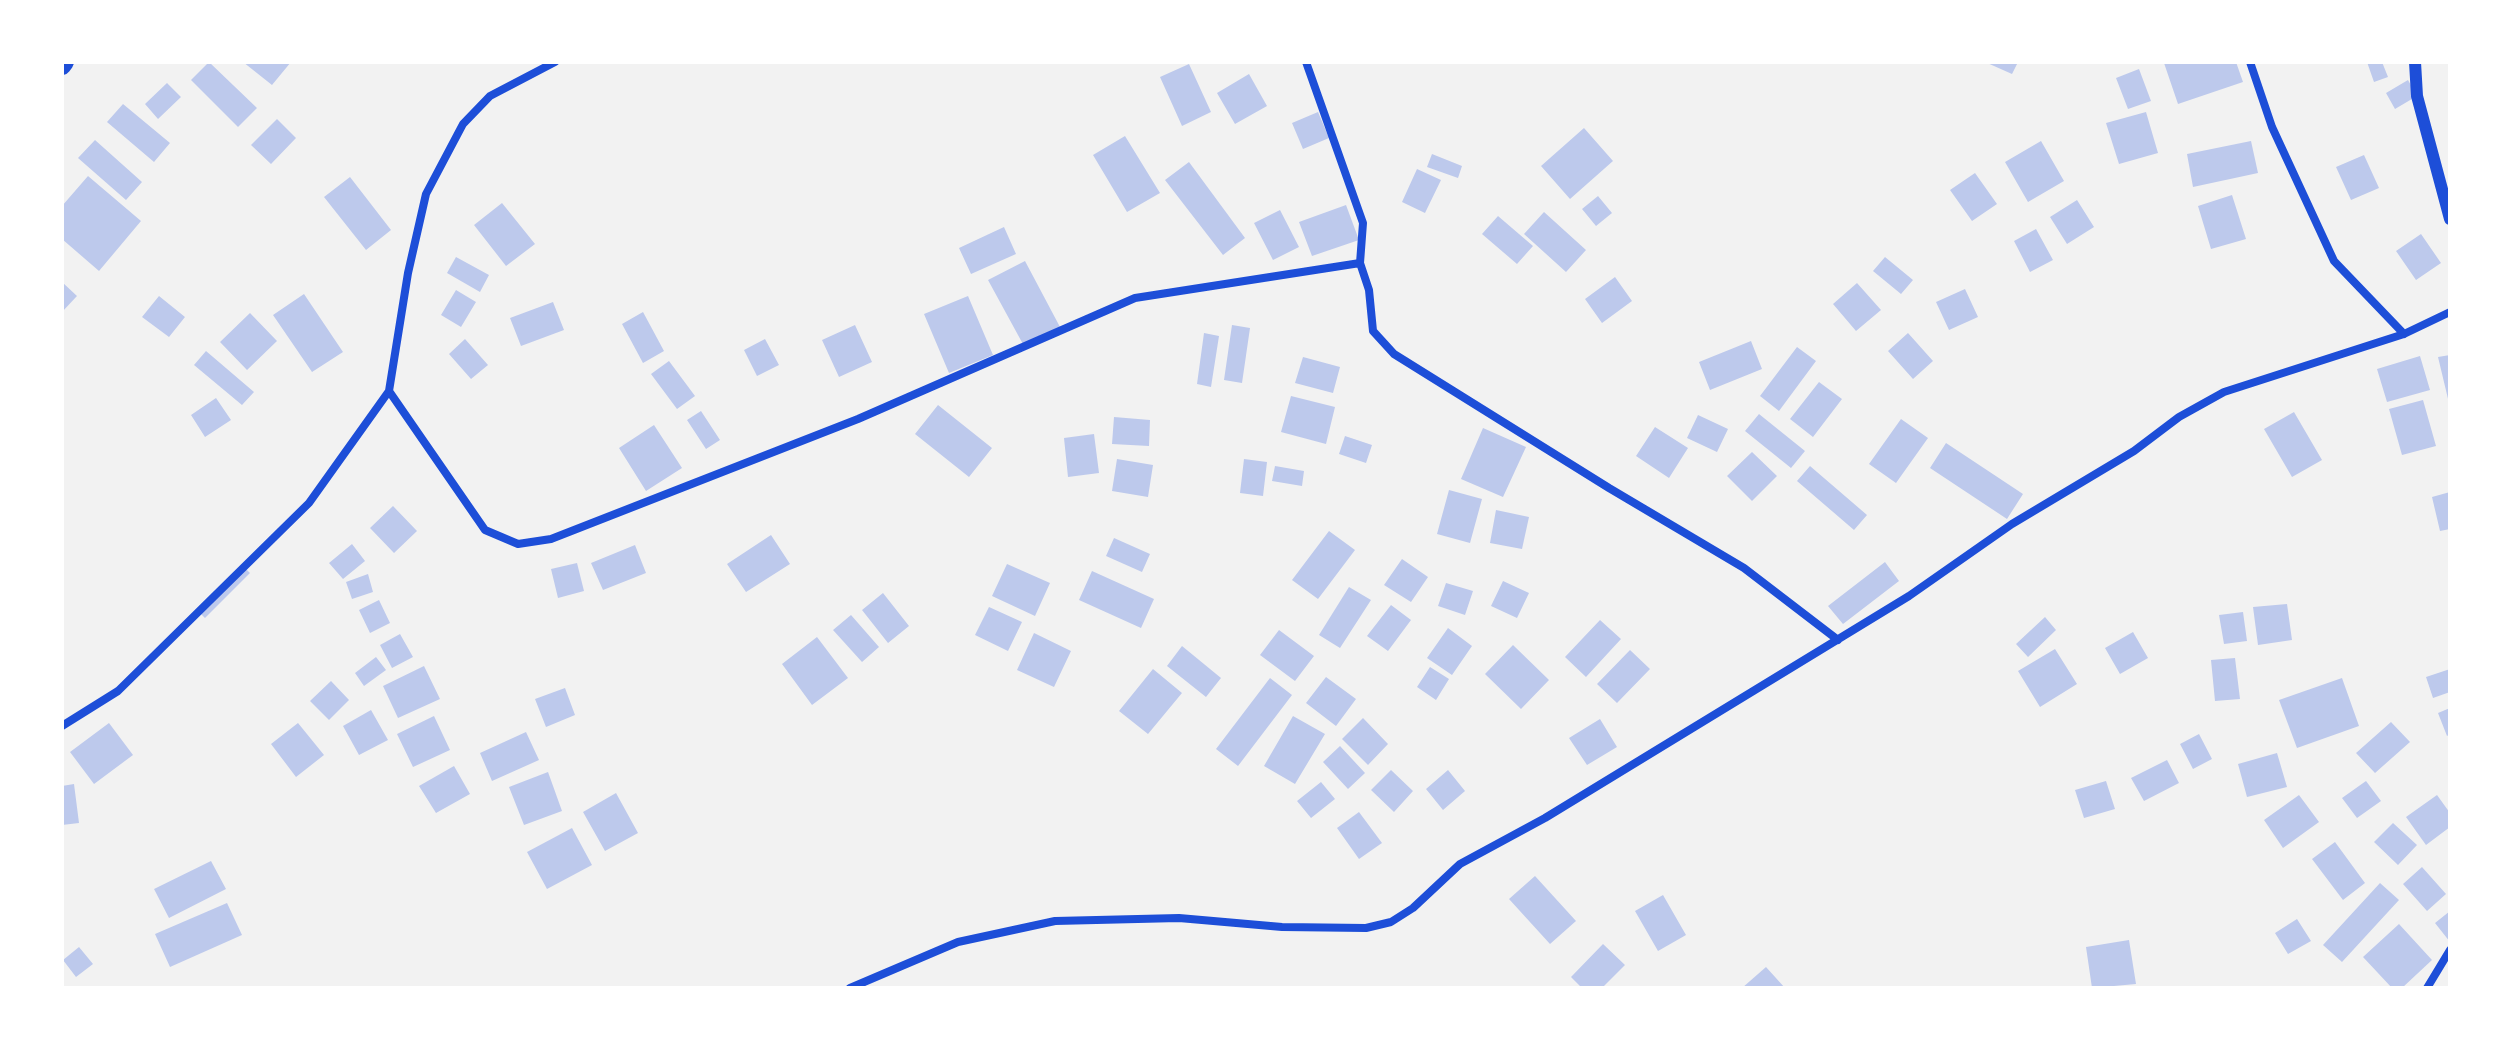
<!DOCTYPE html>
<html>
<head>
<meta charset="utf-8">
<style>
	body { margin:0 }
	#map { position:relative; width:2512px; height:1050px; overflow:hidden; background:#f2f2f2; font-family:Ubuntu,sans-serif }
	canvas { display:block }
	.frame { position:absolute; inset:0; border:64px solid #fff; pointer-events:none }
</style>
</head>
<body>
<div id="map">
<canvas width="2512" height="1050"></canvas>
<div class="frame"></div>
</div>
<script>
const ctx = document.querySelector('canvas').getContext('2d');
ctx.lineJoin = 'round';
function paint(path, color) {
  ctx.fillStyle = color;
  ctx.fill(path, 'evenodd');
}
function trace(path, color, width, dash) {
  ctx.strokeStyle = color;
  ctx.lineWidth = width;
  ctx.lineCap = dash ? 'butt' : 'round';
  ctx.setLineDash(dash || []);
  ctx.stroke(path);
}
paint(new Path2D(`
	M209 62 257 108 238 127 191 80Z
	M243 62H291L272 85Z
	M1985 62H2018L2012 74Z
	M2236 62 2243 82 2178 104 2164 63Z
	M2367 62H2382L2388 77 2374 82Z
	M1189 64 1211 112 1182 126 1160 77Z
	M2139 69 2151 101 2128 109 2116 78Z
	M1249 74 1267 106 1235 124 1217 93Z
	M2408 80 2417 96 2395 109 2386 93Z
	M167 83 181 97 158 119 145 104Z
	M123 104 170 143 154 162 107 122Z
	M1318 112 1329 138 1303 149 1292 123Z
	M2146 112 2158 153 2119 164 2106 123Z
	M277 119 296 138 271 164 251 145Z
	M1584 128 1613 161 1570 199 1541 166Z
	M1125 136 1160 193 1127 212 1093 155Z
	M95 140 142 182 126 200 78 158Z
	M2041 141 2064 181 2028 202 2005 162Z
	M2251 141 2258 173 2193 187 2187 154Z
	M1432 154 1462 166 1458 178 1427 167Z
	M2364 155 2379 188 2351 200 2336 167Z
	M1189 162 1245 238 1223 255 1165 180Z
	M1417 169 1441 180 1425 213 1402 202Z
	M1975 173 1997 204 1972 221 1950 190Z
	M88 176 141 221 99 271 62 239V206Z
	M350 177 391 230 366 250 324 197Z
	M2232 195 2246 239 2211 249 2198 206Z
	M1598 196 1612 213 1596 226 1582 209Z
	M2077 200 2094 227 2067 244 2050 217Z
	M502 203 535 244 506 266 474 225Z
	M1346 205 1359 240 1312 256 1299 222Z
	M1280 210 1299 247 1273 260 1254 223Z
	M1544 212 1586 250 1566 272 1524 234Z
	M1498 216 1533 246 1517 264 1482 234Z
	M1004 227 1016 254 971 274 959 248Z
	M2036 229 2053 260 2030 272 2014 241Z
	M2421 234 2441 263 2416 280 2396 251Z
	M456 257 489 275 480 292 447 273Z
	M1885 257 1913 280 1901 294 1873 271Z
	M1025 261 1060 327 1024 346 988 280Z
	M1615 277 1632 301 1602 323 1585 299Z
	M62 282 77 296 62 312Z
	M1857 283 1881 310 1856 331 1833 304Z
	M1965 289 1978 317 1949 330 1936 302Z
	M456 290 476 302 461 327 441 315Z
	M304 294 343 352 312 372 273 315Z
	M159 296 185 317 169 337 142 317Z
	M968 296 993 355 949 373 924 314Z
	M553 302 564 330 521 346 510 318Z
	M643 312 664 351 643 363 622 324Z
	M250 313 277 341 247 370 220 342Z
	M855 325 872 362 839 377 822 340Z
	M1232 325 1250 328 1242 383 1224 380Z
	M1204 333 1219 336 1211 387 1197 384Z
	M1908 333 1933 361 1913 379 1888 351Z
	M465 339 488 365 471 379 449 354Z
	M765 339 779 365 757 376 744 350Z
	M1751 341 1762 369 1710 390 1699 362Z
	M1797 347 1816 361 1779 411 1760 396Z
	M206 351 254 392 242 405 194 365Z
	M2450 355V403H2449L2438 357Z
	M2420 356 2430 390 2387 402 2377 369Z
	M1303 357 1340 367 1333 393 1295 383Z
	M669 361 695 396 677 409 651 374Z
	M1819 382 1842 399 1813 437 1790 419Z
	M1291 396 1335 407 1326 444 1281 432Z
	M216 398 231 420 205 437 191 415Z
	M2423 400 2436 446 2402 455 2389 409Z
	M938 405 992 448 969 477 915 434Z
	M701 411 720 440 706 449 687 420Z
	M2294 412 2322 460 2292 477 2264 429Z
	M1759 414 1805 451 1791 468 1745 431Z
	M1698 415 1728 429 1717 452 1687 438Z
	M1114 417 1150 420 1149 446 1112 444Z
	M1901 419 1928 438 1896 483 1869 464Z
	M654 425 682 468 646 491 619 448Z
	M1655 427 1688 448 1669 478 1636 456Z
	M1483 428 1526 447 1503 497 1461 479Z
	M1094 434 1099 473 1068 477 1064 438Z
	M1345 436 1372 445 1366 463 1339 454Z
	M1946 443 2023 494 2007 519 1930 468Z
	M1752 452 1777 476 1752 501 1727 476Z
	M1117 459 1153 465 1148 497 1112 491Z
	M1244 459 1267 462 1263 496 1240 493Z
	M1275 466 1304 471 1302 486 1272 481Z
	M1810 466 1867 515 1854 530 1797 481Z
	M1449 490 1482 499 1470 543 1437 534Z
	M2450 492V529L2440 531 2432 497Z
	M393 506 417 531 394 553 370 528Z
	M1496 510 1529 517 1522 549 1490 543Z
	M1329 531 1355 550 1318 599 1292 580Z
	M771 535 790 564 746 592 727 564Z
	M1114 538 1150 554 1142 572 1106 556Z
	M352 544 365 561 343 579 329 563Z
	M635 545 646 573 603 590 591 563Z
	M1402 559 1428 577 1411 602 1384 585Z
	M1885 562 1899 581 1843 624 1828 606Z
	M577 563 584 591 558 598 551 569Z
	M1007 564 1050 583 1035 616 992 596Z
	M244 567 250 573 205 618 199 612Z
	M1092 571 1154 599 1141 628 1079 600Z
	M368 574 373 592 352 599 346 582Z
	M1503 581 1529 593 1517 618 1491 606Z
	M1446 583 1473 591 1465 615 1438 606Z
	M1349 587 1371 600 1340 648 1319 635Z
	M883 593 909 626 888 643 862 610Z
	M379 600 390 623 370 633 359 610Z
	M2287 604 2292 640 2258 645 2253 607Z
	M1391 605 1411 620 1388 651 1367 636Z
	M989 607 1022 622 1008 651 975 635Z
	M2243 612 2247 641 2224 644 2219 615Z
	M851 615 879 647 862 662 833 630Z
	M2045 617 2056 630 2028 657 2016 644Z
	M1600 620 1621 639 1586 677 1565 657Z
	M1448 628 1472 646 1452 675 1427 658Z
	M1279 630 1314 656 1295 681 1260 655Z
	M2133 632 2148 658 2120 674 2105 648Z
	M1034 633 1071 651 1054 687 1017 670Z
	M400 634 413 657 392 668 380 645Z
	M817 637 848 678 812 705 782 664Z
	M1513 645 1549 680 1521 709 1485 674Z
	M1182 646 1221 678 1206 697 1167 666Z
	M2055 649 2077 684 2040 707 2018 671Z
	M1630 650 1650 669 1617 703 1597 684Z
	M376 657 386 670 364 686 355 673Z
	M2235 658 2240 699 2215 701 2211 660Z
	M424 666 440 699 398 718 383 686Z
	M1430 667 1449 679 1436 700 1417 687Z
	M1153 669 1182 693 1148 734 1119 711Z
	M2450 669V692L2433 698 2426 677Z
	M1326 677 1356 699 1336 726 1306 703Z
	M1270 678 1292 695 1238 766 1216 749Z
	M2342 678 2359 726 2297 748 2279 700Z
	M331 681 349 700 329 720 310 701Z
	M565 688 575 715 546 727 535 699Z
	M2450 708V734L2447 736 2438 713Z
	M371 710 388 740 359 755 343 726Z
	M434 716 450 750 413 767 397 734Z
	M1293 716 1325 734 1295 784 1264 766Z
	M1363 718 1388 744 1368 765 1342 739Z
	M1600 719 1617 747 1587 765 1569 738Z
	M2391 722 2410 742 2375 773 2356 753Z
	M109 723 133 755 94 784 70 752Z
	M298 723 324 755 296 777 271 744Z
	M526 732 539 760 492 781 480 753Z
	M2199 734 2212 759 2193 769 2180 744Z
	M1340 746 1365 773 1348 789 1323 762Z
	M2277 753 2287 787 2247 797 2238 764Z
	M2167 760 2179 783 2144 801 2131 778Z
	M454 766 470 794 436 813 419 786Z
	M1391 770 1413 791 1394 812 1371 790Z
	M1448 770 1465 791 1443 810 1426 789Z
	M548 772 562 811 524 825 509 787Z
	M2106 781 2115 809 2084 818 2075 790Z
	M2366 781 2381 801 2357 818 2342 798Z
	M1321 782 1335 799 1311 818 1297 801Z
	M74 784 79 823 62 825V786Z
	M616 793 638 833 605 851 583 812Z
	M2299 795 2319 822 2283 848 2264 820Z
	M2437 795 2450 813V827L2426 845 2406 817Z
	M1359 812 1382 843 1359 859 1337 828Z
	M2393 823 2417 845 2398 865 2374 842Z
	M572 828 592 865 547 889 527 852Z
	M2335 842 2365 883 2343 900 2312 859Z
	M211 861 226 889 169 918 154 889Z
	M2422 867 2446 894 2427 911 2403 884Z
	M1535 876 1576 921 1550 944 1509 899Z
	M2380 883 2399 900 2342 962 2323 945Z
	M1663 895 1686 935 1658 951 1635 911Z
	M227 903 242 935 170 967 155 934Z
	M2450 911V942L2435 923Z
	M2297 919 2311 941 2288 954 2275 933Z
	M2399 924 2432 960 2402 988H2392L2363 957Z
	M2129 940 2136 984 2092 988 2086 947Z
	M1603 944 1625 965 1602 988H1582L1571 977Z
	M79 947 93 964 76 977 63 960Z
	M1766 967 1785 988H1742Z`), '#bdc9ec');
trace(new Path2D(`
	M1306 62 1363 223 1360 263 1369 290 1373 331 1394 354 1609 488 1744 568 1838 640
	M2250 62 2272 127 2334 261 2404 334
	M389 391 485 530 518 544 551 539 858 419 1135 298 1360 263
	M62 726 118 691 309 503 389 391 408 273 426 194 463 124 490 96 555 62
	M850 988 958 942 1055 921 1179 918 1282 927 1366 928 1391 922 1413 908 1460 864 1545 818 1909 596 2012 524 2134 451 2179 417 2224 392 2404 334 2450 312
	M2427 988 2450 950`), '#1d4ed8', 8);
trace(new Path2D(`
	M2415 62 2417 96 2450 219`), '#1d4ed8', 12);
trace(new Path2D(`
	M62 66 65 62`), '#1d4ed8', 18);
</script>
</body>
</html>
